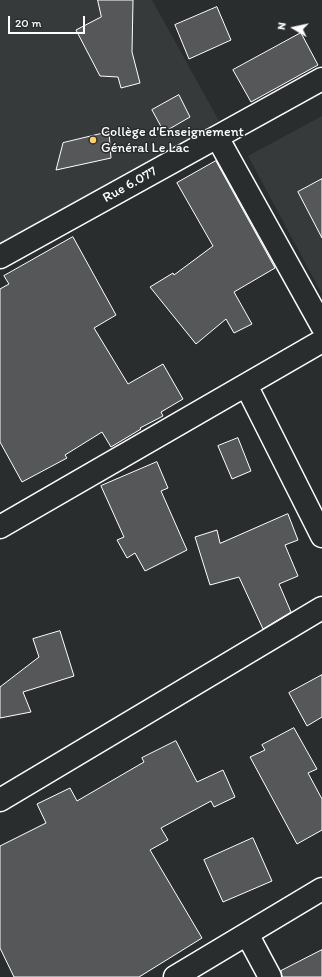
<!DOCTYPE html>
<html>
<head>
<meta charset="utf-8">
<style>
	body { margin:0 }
	#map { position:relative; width:322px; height:977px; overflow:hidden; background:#2a2d2e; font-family:Itim,sans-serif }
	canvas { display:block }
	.north { position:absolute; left:274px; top:8px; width:40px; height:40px; -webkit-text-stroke:3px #2a2d2e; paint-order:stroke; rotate:279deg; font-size:11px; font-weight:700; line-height:16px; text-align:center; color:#fff }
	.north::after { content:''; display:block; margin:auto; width:14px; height:18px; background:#fff; clip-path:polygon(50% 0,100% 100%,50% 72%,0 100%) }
	.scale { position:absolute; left:8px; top:16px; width:77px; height:18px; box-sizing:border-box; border:2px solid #fff; border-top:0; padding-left:5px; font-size:12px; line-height:14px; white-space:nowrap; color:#fff; -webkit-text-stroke:3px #2a2d2e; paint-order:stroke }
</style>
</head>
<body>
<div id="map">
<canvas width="322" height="977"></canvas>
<div class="north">N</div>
<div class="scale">20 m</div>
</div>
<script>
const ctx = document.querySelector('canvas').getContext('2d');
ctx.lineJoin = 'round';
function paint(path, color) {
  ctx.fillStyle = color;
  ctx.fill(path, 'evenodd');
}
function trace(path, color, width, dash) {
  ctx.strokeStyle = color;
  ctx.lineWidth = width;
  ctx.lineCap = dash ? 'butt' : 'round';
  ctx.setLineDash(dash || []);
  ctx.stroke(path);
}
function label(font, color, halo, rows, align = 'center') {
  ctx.font = font + ' Itim,sans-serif';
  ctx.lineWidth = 3;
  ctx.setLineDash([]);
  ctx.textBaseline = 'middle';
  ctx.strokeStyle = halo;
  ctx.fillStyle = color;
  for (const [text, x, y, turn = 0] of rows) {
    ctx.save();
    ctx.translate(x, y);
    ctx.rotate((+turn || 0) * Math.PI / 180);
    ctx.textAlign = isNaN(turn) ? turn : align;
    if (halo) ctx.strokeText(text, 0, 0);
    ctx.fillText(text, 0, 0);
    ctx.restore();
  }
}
paint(new Path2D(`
	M0 0H152L219 121 0 249Z
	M322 116V294L248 156Z`), '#373a3b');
const building = new Path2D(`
	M98 0H133L132 52 140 83 121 88 118 77 100 76 76 30 101 17Z
	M217 7 231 40 189 59 175 25Z
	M301 33 318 65 251 102 233 70Z
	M179 95 190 117 164 132 152 110Z
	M109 132 111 158 56 170 63 143Z
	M216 161 275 268 234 292 252 324 234 333 226 319 196 344 150 287 173 273 174 275 213 246 177 183Z
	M322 179V238L298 192Z
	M73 237 116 315 94 328 128 384 163 364 183 399 161 412 163 416 140 428 141 429 111 447 102 432 65 455 67 458 22 482 0 442V289L9 284 4 276Z
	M238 438 251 471 232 479 218 446Z
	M157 462 168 488 161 491 187 550 145 571 135 553 127 558 117 540 124 537 101 486Z
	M288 514 298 540 285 545 298 576 279 584 291 612 263 629 239 577 210 585 195 537 217 530 220 543Z
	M60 631 74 676 23 692 31 712 0 718V687L39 657 33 639Z
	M322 675V717L307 726 289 693Z
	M294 728 317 769 308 773 322 799V830L297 844 250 757 265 750 262 745Z
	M176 741 197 782 223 770 235 797 214 807 211 801 161 828 168 840 150 850 202 938 139 977H14L0 948V846L46 823 37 804 70 788 77 801 144 762 142 758Z
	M253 838 272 881 223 902 204 860Z
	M322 950V977H282L281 971Z`);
paint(building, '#555758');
trace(building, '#fff', 1);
const minor = new Path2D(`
	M217 137 322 326
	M0 257 322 79
	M246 385 322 536
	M0 527 322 341
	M0 800 322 608
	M247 934 270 977
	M175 977 322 889`);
trace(minor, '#fff', 25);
trace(minor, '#2a2d2e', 22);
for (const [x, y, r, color] of [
	[93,140,4,"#ffd166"]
]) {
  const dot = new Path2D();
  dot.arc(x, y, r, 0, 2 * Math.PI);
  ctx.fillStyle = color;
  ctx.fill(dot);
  trace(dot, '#2a2d2e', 1.5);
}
label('14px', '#fff', '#2a2d2e', [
	["Collège d'Enseignement",101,132],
	["Général Le Lac",101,148]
], 'left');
label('14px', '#fff', '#2a2d2e', [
	["Rue 6.077",130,185,-29]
]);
</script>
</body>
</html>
